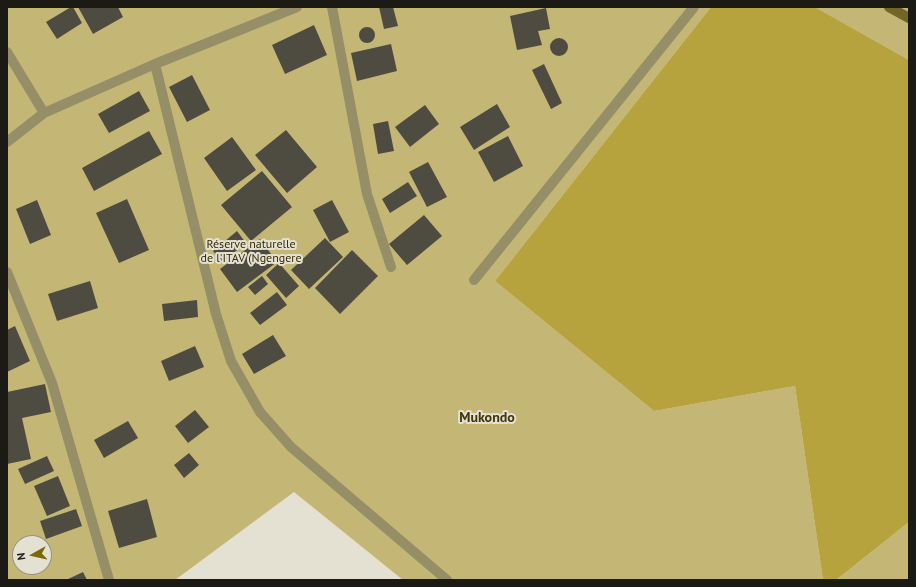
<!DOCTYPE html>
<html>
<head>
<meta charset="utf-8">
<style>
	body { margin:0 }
	#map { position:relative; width:916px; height:587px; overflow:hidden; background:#e4e1d3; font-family:"PT Sans",sans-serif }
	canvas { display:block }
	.frame { position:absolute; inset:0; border:8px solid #1b1a15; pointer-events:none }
	.north { position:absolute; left:12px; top:535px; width:40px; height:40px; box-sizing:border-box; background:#e4e1d3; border:1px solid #949187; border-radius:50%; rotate:262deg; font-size:11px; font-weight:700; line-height:16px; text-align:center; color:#1b1a15 }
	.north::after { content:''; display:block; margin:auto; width:14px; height:18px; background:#7a6900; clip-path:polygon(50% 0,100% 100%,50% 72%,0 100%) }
</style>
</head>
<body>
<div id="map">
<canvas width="916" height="587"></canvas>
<div class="frame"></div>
<div class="north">N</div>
</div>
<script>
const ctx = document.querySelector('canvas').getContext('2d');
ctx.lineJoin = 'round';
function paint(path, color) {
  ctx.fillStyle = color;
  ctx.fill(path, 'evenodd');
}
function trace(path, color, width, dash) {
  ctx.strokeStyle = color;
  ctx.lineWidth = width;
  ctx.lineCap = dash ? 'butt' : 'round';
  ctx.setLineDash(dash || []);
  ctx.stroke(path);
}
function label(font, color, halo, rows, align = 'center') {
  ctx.font = font + ' "PT Sans",sans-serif';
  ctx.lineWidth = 4;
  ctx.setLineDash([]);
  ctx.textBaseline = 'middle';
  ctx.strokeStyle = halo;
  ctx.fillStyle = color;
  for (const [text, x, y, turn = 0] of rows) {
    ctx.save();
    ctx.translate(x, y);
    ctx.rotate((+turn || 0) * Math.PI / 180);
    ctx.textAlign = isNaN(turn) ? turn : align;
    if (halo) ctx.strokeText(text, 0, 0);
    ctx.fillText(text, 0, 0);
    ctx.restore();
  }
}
paint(new Path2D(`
	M7 7H711L495 281 654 411 795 386 823 580H403L294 492 175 580H7ZM20 543H44V567H20Z
	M815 7H909V60Z
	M909 522V580H836Z`), '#c4b775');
paint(new Path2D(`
	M711 7H815L909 60V522L836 580H823L795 386 654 411 495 281Z`), '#b7a33e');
paint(new Path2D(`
	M71 7H73L82 23 57 39 46 22Z
	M78 7H118L123 17 93 34Z
	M379 7H393L398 26 384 29Z
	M546 8 550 29 538 31 542 45 517 50 510 16Z
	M314 25 327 55 285 74 272 45Z
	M359 35a8 8 0 1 1 16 0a8 8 0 1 1-16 0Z
	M550 47a9 9 0 1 1 18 0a9 9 0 1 1-18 0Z
	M391 44 397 71 357 81 351 53Z
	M544 64 562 103 551 109 532 70Z
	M192 75 210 110 187 122 169 87Z
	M139 91 150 111 109 133 98 114Z
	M497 104 510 127 474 150 460 127Z
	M425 105 439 124 410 147 395 127Z
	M388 121 394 151 378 154 373 124Z
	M286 130 317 167 287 193 255 155Z
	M149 131 162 154 94 191 82 168Z
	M508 136 523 166 494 182 478 152Z
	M232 137 256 170 227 191 204 158Z
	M428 162 447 197 427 207 409 172Z
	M262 171 292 207 251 241 221 205Z
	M408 182 417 196 390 213 382 199Z
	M127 199 149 250 119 263 96 213Z
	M37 200 51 235 30 244 16 209Z
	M332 200 349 232 330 242 313 210Z
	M424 215 442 236 407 265 389 244Z
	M237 231 246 243 222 262 213 251Z
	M325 238 343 257 309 289 291 270Z
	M260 239 277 262 237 292 220 269Z
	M352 250 378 276 340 314 315 288Z
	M279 263 299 286 286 298 266 275Z
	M262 276 268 284 255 295 248 287Z
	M90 281 98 308 57 321 48 294Z
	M277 292 287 305 260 325 250 313Z
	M197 300 198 317 164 321 162 304Z
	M15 326 30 361 7 372V330Z
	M273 335 286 356 254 374 242 354Z
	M195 346 204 367 169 381 161 361Z
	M45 384 51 412 22 418 31 459 7 464V392Z
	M195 410 209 427 188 443 175 426Z
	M128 421 138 438 104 458 94 440Z
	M189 453 199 465 184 478 174 465Z
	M47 456 54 471 25 484 18 469Z
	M58 476 70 506 47 516 34 486Z
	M147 499 157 537 119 548 108 511Z
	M76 509 82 526 46 539 40 521Z
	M83 572 87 580H66Z`), '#4e4c40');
trace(new Path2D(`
	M474 280 694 7
	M260 412 291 447 447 580`), '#958e67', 10);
trace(new Path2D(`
	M332 7 367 194 391 267
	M7 52 44 113
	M155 64 216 314 231 361 260 412
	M7 142 44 113 155 64 297 7
	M7 272 52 383 109 580`), '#958e67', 10);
trace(new Path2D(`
	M889 7 909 18`), '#726528', 10);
label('12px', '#352c00', '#e4e1d3', [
	["Réserve naturelle",251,245],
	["de l'ITAV (Ngengere",251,259]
]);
label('bold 14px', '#3f370c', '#e4e1d3', [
	["Mukondo",487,418]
]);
</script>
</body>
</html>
